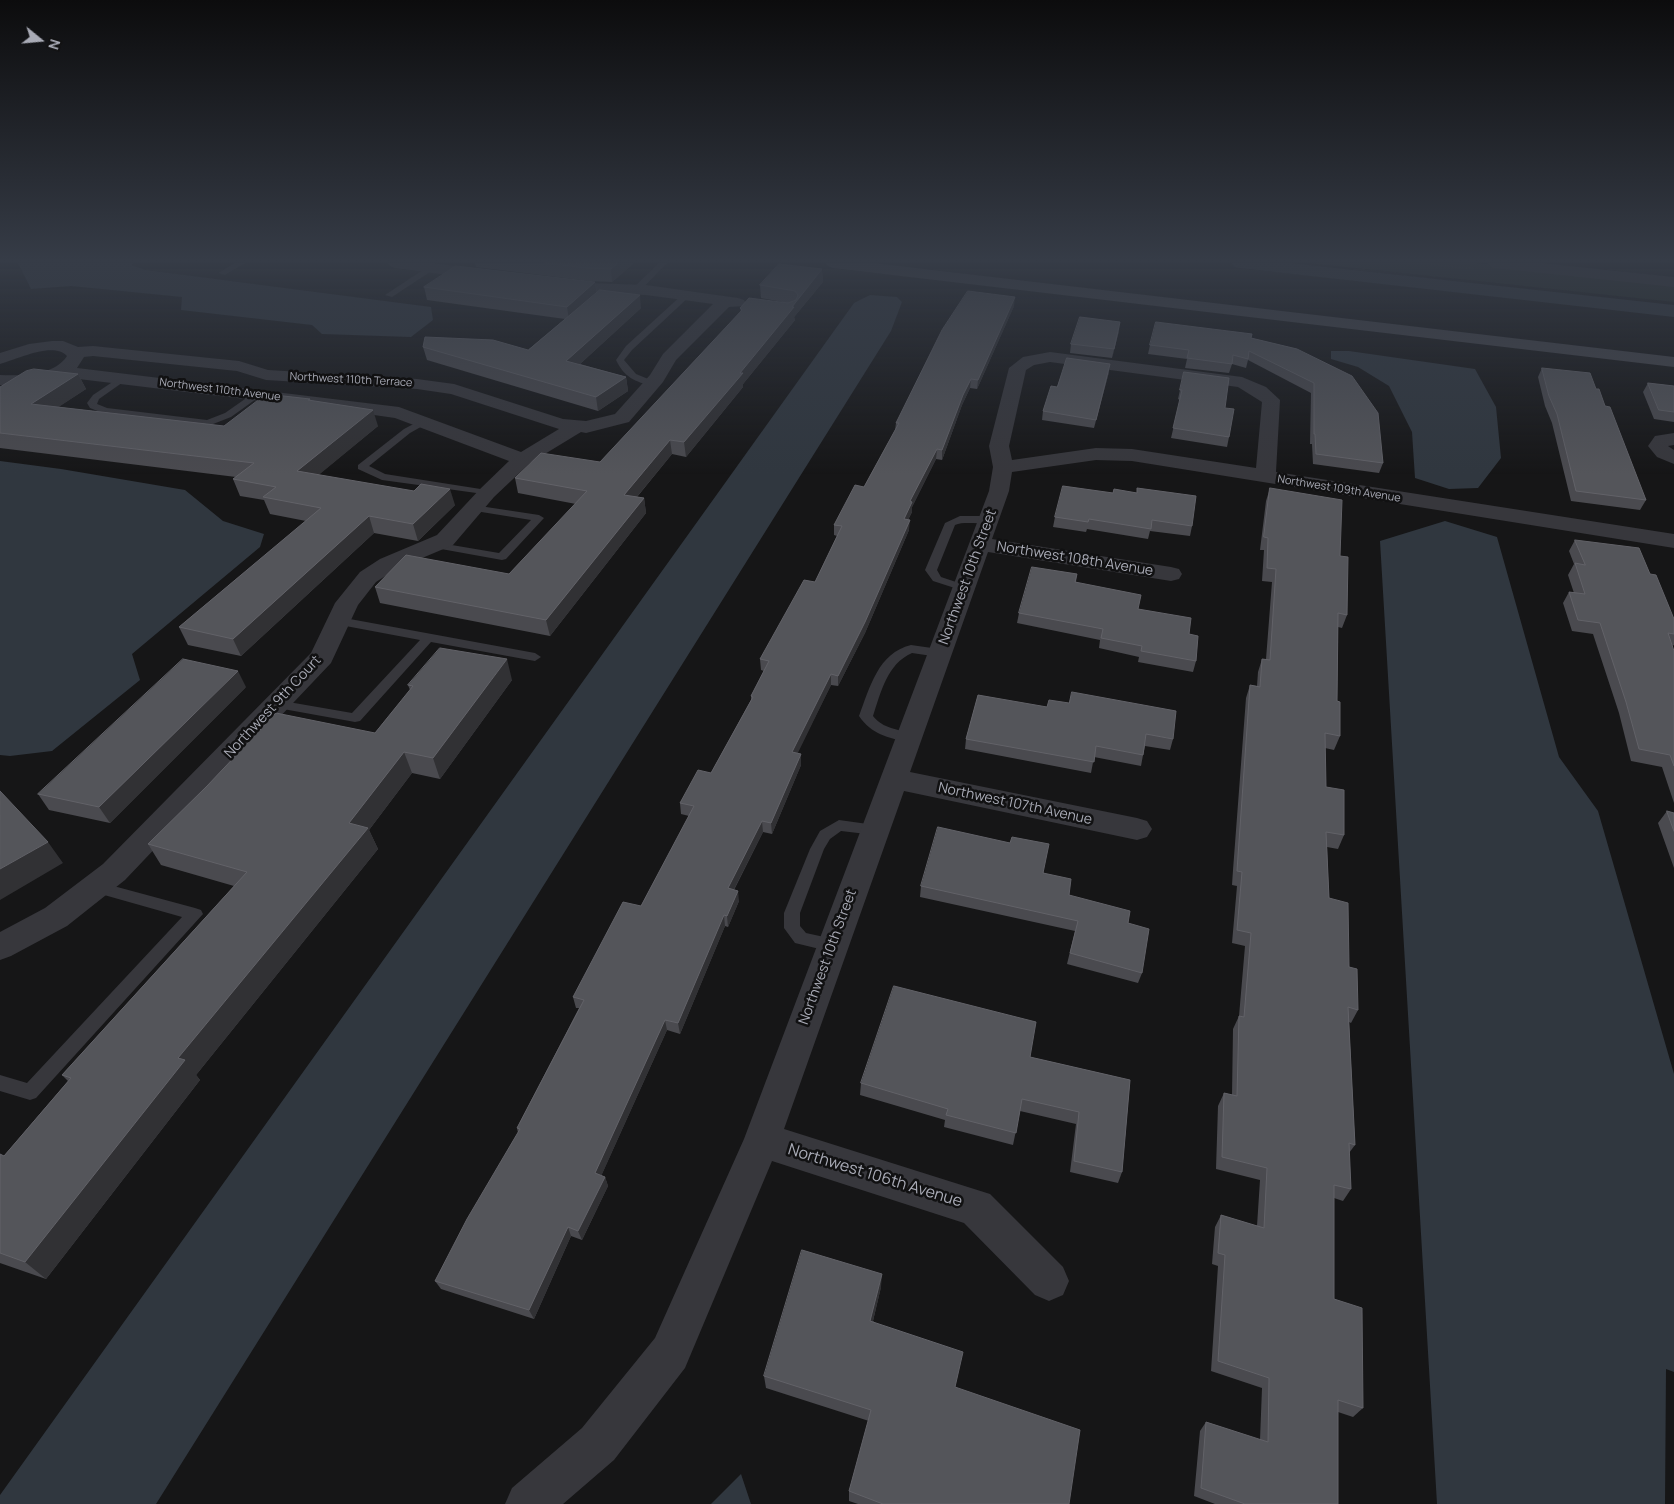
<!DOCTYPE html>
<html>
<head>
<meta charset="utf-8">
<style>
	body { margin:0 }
	#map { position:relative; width:1674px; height:1504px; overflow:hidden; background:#161617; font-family:Manrope,sans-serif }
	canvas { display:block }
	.north { position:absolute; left:15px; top:15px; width:50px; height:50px; -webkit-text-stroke:4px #111112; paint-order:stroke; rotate:107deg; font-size:14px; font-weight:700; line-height:20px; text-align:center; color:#a9abb6 }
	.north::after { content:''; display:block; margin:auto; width:18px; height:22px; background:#a9abb6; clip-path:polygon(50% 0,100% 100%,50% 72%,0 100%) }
</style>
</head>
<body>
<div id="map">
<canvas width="1674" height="1504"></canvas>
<div class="north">N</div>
</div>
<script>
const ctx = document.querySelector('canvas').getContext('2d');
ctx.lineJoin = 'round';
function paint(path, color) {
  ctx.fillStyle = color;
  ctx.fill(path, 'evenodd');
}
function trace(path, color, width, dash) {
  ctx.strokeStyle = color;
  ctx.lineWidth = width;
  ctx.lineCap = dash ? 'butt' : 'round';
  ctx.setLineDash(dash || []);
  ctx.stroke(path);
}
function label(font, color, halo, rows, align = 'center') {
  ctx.font = font + ' Manrope,sans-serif';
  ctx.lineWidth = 5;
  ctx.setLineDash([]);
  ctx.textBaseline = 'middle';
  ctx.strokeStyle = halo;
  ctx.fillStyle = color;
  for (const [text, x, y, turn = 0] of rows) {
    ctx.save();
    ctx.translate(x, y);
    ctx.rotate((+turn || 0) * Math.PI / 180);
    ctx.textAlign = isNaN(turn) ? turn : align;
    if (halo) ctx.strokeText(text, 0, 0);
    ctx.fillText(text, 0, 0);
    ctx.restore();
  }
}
paint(new Path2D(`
	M1309 263H1474L1674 284V302Z`), '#222a24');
paint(new Path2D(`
	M18 263H133L131 265 146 270 431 307 433 320 411 337 322 334 312 325 181 310 182 297 71 286 31 289Z
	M870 295 897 297 902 302 891 331 156 1504H0V1495L854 303Z
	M1331 351H1349L1475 369 1496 407 1501 458 1478 488 1449 489 1415 478 1412 432 1389 386 1358 367 1331 359Z
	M0 461 61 469 185 490 223 521 264 534 260 547 132 654 140 680 52 751 10 756 0 755Z
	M1445 521 1497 537 1559 757 1598 811 1674 1074V1372L1666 1369 1665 1504H1437L1380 541Z
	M741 1474 751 1504H711Z`), '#30373f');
paint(new Path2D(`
	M1232 263H1289L1674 305V317L1240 268 1234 267Z`), '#30373f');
trace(new Path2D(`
	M1417 263 1476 269`), '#3d3e43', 2, [1, 2.5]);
paint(new Path2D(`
	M235 263H245L225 275 218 273Z
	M659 263H667L639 292H633V288Z
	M429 266 436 268 392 297 385 295Z
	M683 294 690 296 632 350 624 360 636 374 658 383 653 386C635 382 624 377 616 360L626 346Z
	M123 375 126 376V380L99 399 97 404 107 408 207 420 225 413 255 392H261L263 394 231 417 208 426 105 414 90 408 87 403 93 395Z
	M423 419 426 420V424L410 433 369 466 385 474 487 490 491 491 492 493 491 495 382 480 358 469V465L404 429Z
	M473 505 539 515 544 518 506 559 502 560 430 547 428 545 430 543 434 542 499 553 531 520 469 510 468 508Z
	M960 516H989L994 519C986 527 966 520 955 525L937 570 941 577 968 586 970 588 964 591 933 581 925 570 945 523Z
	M339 617 535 653 541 657 535 661 431 642 360 721 355 722 272 707 270 704 272 701 277 700 352 713 420 640 335 624 333 621Z
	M911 645 939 649 945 653 939 657 912 653C887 664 881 692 873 716 883 729 898 729 913 734L915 737 913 740 908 742C888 738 871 734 859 716 870 687 878 653 911 645Z
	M839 820 875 825 880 826 882 830 880 834 875 835 841 831 830 839 824 849 800 913V926L806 933 838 940 840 945 838 950 832 952 795 943 784 928V913L810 849 820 831Z
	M95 881 195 908 201 910 203 914 36 1098 30 1100 0 1091V1075L27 1083 182 917 90 891 87 887 90 883Z`), '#37373c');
paint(new Path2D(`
	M388 263H431L485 270 490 272 493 275 490 278 485 280 395 268 390 266Z
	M1488 263H1540L1674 277V287L1495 268 1490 266Z
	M560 279 589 283 646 285 738 298 744 300 746 303 744 306 729 307 676 360 663 382 629 422 586 433 581 432 530 463 494 497 453 545 396 569 376 582 358 605 331 663 125 880 67 926 11 956 0 960V932L45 908 103 864 311 653 335 603 360 572 380 559 437 535 480 489 509 461 395 418 353 412 62 377 31 385H0V375C21 376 54 376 67 356 53 341 16 360 0 364V353L29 344 52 341H63L78 347 93 346 239 361 268 370 417 379 454 384 563 419 586 421 615 414 650 375 663 354 713 304 646 295 589 293 554 287 552 284 554 281ZM93 356 237 371 266 380 417 389 451 394 559 429 521 452 399 407 77 368 84 357Z
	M1050 352 1242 377 1266 387 1280 400 1276 472 1674 534V548L1132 461 1096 460 1012 472 1009 491 992 539 1171 567 1179 569 1182 574 1179 579 1171 581 988 552 910 772 1137 818 1147 821 1152 829 1147 837 1137 840 904 791 784 1129 990 1194 1063 1267 1069 1281 1063 1295 1049 1301 1035 1295 964 1223 772 1161 685 1368 614 1460 563 1504H505L512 1488 582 1428 655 1338 744 1139 989 491 993 467 989 446 1009 368 1023 357ZM1050 362 1238 387 1262 402 1256 468 1132 449 1096 448 1012 460 1009 446 1026 370 1034 365Z
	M1674 433V445L1668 446 1674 450V464L1657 457 1648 446 1655 436Z`), '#37373c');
paint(new Path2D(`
	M826 263H873L1674 357V367L833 268 828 266Z`), '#45464c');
paint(new Path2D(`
	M475 263H633V264L612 282 589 281 476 267Z
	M822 269 823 282 794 317 795 320 743 384V387L686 457 672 454 637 497 644 498 646 513 550 636 380 603 375 587 509 574 576 504 518 493 515 478 600 462 741 312 740 308 782 302 761 298 760 285Z
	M595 282 597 292 641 308 580 364 626 377 628 391 598 411 427 360 423 347 528 350 565 319 427 300 424 287Z
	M1014 306 977 389 970 388 962 405 942 460 936 459 912 507V512L908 520 909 530 865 633 838 686 831 685 797 753 801 765 772 834 763 832 734 890 739 901 728 927 725 926 680 1034 667 1030 601 1176 605 1177 608 1186 582 1240 571 1236 534 1319 441 1289 435 1281 518 1133 517 1128 579 1008H576L573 997 641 906 689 816 681 814 680 803 711 773 751 700V696L764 671 761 670 760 659 815 582 837 536 834 535V525L864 487 895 430 896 423Z
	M1119 331 1112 358 1070 353 1071 344Z
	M1251 338 1297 349 1383 463 1379 473 1313 464 1312 444H1310L1311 393 1248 360 1246 368 1232 364 1229 373 1185 368 1187 359 1148 354 1150 345Z
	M1542 368 1596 389 1605 406 1646 500 1640 510 1571 501 1552 423 1545 406 1538 377Z
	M1109 372 1094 428 1042 420 1043 411 1057 387Z
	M1184 372 1225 408 1229 437 1227 447 1171 438 1180 400 1178 399Z
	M78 374 86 389 58 407 224 426 310 399 311 401 378 426 318 475 455 505 418 541 374 533 241 656 188 645 179 627 306 521 270 514 264 500 240 496 233 479 236 477 0 448V387Z
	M1648 383 1674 386V422L1654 419 1643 392Z
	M1063 486 1192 526 1190 536 1150 531 1148 539 1087 529 1086 532 1053 527 1055 517Z
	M1270 488 1340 556 1347 615 1342 628 1338 627 1337 701 1340 736 1334 750 1325 748 1326 787 1344 835 1338 849 1327 847 1329 898 1349 967 1358 1010 1351 1023 1349 1022 1355 1145 1349 1153 1351 1189 1343 1201 1334 1198V1299L1363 1408 1353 1417 1338 1412V1504H1215L1194 1496 1200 1431 1206 1422 1260 1440 1262 1388 1211 1371 1218 1266 1212 1264 1215 1227 1221 1215 1257 1226 1260 1180 1216 1169 1218 1106 1224 1093 1232 1095 1233 1029 1239 1016 1245 946 1232 943 1237 886 1232 885 1233 870 1246 698 1250 685 1257 686 1258 672 1262 659H1266L1272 582 1262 581 1264 550H1260L1266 501Z
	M1575 540 1650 574 1674 619V645L1672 646 1674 651V803L1662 767 1631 761 1619 713 1593 634 1572 631 1563 603 1569 592 1574 593 1568 575 1574 564 1569 551Z
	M1077 574 1076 582 1138 609 1189 634 1196 661 1193 672 1138 662 1139 657 1099 648 1100 640 1017 623 1019 613Z
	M512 680 440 779 412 773 369 830 378 849 196 1075 200 1080 46 1279 0 1263V1154L4 1156 68 1081 62 1075 234 886 161 865 148 844 375 733 410 690 408 685Z
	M246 687 110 823 49 810 38 794Z
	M978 695 1173 739 1170 750 1145 746 1143 755 1141 766 1094 757 1091 773 965 749 966 739Z
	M1667 811 1674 813V868L1658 823Z
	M1010 843 1069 895 1128 923 1142 973 1138 983 1067 964 1075 931 920 897 921 886Z
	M1030 1057 1130 1080 1122 1172 1118 1183 1070 1172 1076 1124 1020 1111 1013 1145 944 1127 945 1120 860 1095 861 1083Z
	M881 1287 873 1321 955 1387 1069 1504H858L849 1501V1491L869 1421 766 1388 764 1376Z`), '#4a4a4f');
paint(new Path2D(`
	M618 263H633V264L612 282 611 269Z
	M822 269 823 282 794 317 795 320 743 384V387L686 457 684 442Z
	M595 282 597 295 569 320 567 307Z
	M640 295 641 308 569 374 566 361Z
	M1015 297 1014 306 977 389 978 380Z
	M1120 322 1119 331 1112 358Z
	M1110 364 1109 372 1094 428Z
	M78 374 86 389 39 420 31 404Z
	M626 377 628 391 598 411 596 397Z
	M971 379 970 388 962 405 942 460V450L963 395Z
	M373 410 378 426 303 488 297 471Z
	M670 440 672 454 626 510 624 495Z
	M937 449 936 459 912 507V512L903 529 904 519 910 501Z
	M450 489 455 505 418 541 413 524Z
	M644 498 646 513 550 636 546 620Z
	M369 516 374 533 241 656 233 639Z
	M910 520 909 530 865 633 838 686V676Z
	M507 659 512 680 440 779 433 758Z
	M238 671 246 687 110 823 99 807Z
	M831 674V685L793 763 792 752Z
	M404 752 412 773 369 830 378 849 196 1075 200 1080 46 1279 25 1262 178 1058 349 823Z
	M801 754V765L772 834 771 823Z
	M762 821 763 832 729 899 728 888Z
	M48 842 63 863 0 900V869Z
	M738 891 739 901 728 927 727 916Z
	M724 915 725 926 680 1034 678 1023Z
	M665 1020 667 1030 598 1183 595 1173Z
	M605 1177 608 1186 582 1240 578 1231Z
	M568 1227 571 1236 534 1319 529 1310Z
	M882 1274 881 1287 870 1333V1321Z`), '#313134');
const building = new Path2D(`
	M545 263H618L611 269 587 268Z
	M779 264 822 269 792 307H794L740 373H743L684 442 670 440 624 495 644 498 546 620 375 587 406 555 509 574 587 491 515 478 541 453 600 462 742 310 740 308 749 298 788 303 796 300 798 295 795 291 760 285Z
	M456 266 595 282 567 307 424 287Z
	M600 290 640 295 566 361 626 377 596 397 423 347 425 337 493 340 528 350Z
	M968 291 1015 297 978 380 971 379 963 395 942 450 937 449 910 501 912 502 904 519 910 520 865 622 838 676 831 674 792 752 801 754 771 823 762 821 728 888 738 891 727 916 724 915 678 1023 665 1020 595 1173 605 1177 578 1231 568 1227 529 1310 435 1281 467 1219 520 1129 517 1128 584 1000 573 997 623 902 641 906 694 806 680 803 698 770 711 773 753 697 751 696 769 661 760 659 804 580 815 582 842 526 834 525 855 485 864 487 899 423H896L942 330Z
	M1080 317 1120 322 1114 349 1071 344Z
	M1156 322 1252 334 1251 338 1297 349 1352 376 1378 413 1383 463 1316 454 1315 434H1314V383L1249 351 1248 359 1233 355 1232 364 1187 358 1189 350 1150 345Z
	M1067 358 1110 364 1096 420 1043 411 1051 386 1057 387Z
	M1542 368 1590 373 1596 389H1599L1605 406 1610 407 1646 500 1576 491 1557 414 1549 396Z
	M34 369 78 374 31 404 224 426 266 394 310 399 308 400 373 410 297 471 414 491 421 484 450 489 413 524 369 516 233 639 179 627 321 508 263 497 276 487 233 479 254 463 0 433V387L26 371Z
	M1184 372 1229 378 1225 408 1234 409 1229 437 1173 428 1182 390H1180Z
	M1648 383 1674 386V412L1659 410Z
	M1063 486 1113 493 1114 489 1137 493V488L1196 496 1192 526 1152 520 1151 529 1089 519 1088 522 1055 517Z
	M1270 488 1342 500 1340 556 1348 557 1347 615 1338 613 1337 701 1340 702V736L1325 733 1326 787 1344 790V835L1326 832 1329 898 1348 903 1349 967 1357 969 1358 1010 1348 1007 1355 1145 1349 1143 1351 1189 1334 1185V1299L1362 1308 1363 1408 1338 1400V1504H1245L1201 1488 1206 1422 1268 1442 1269 1378 1218 1361 1225 1255 1218 1253 1221 1215 1264 1228 1267 1168 1222 1157 1224 1093 1237 1096 1239 1016 1244 1017 1251 933 1237 930 1242 872 1237 871 1238 856 1250 685 1260 687 1262 659 1270 660 1276 569 1267 568 1268 538 1264 537Z
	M1575 540 1639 548 1650 574 1656 575 1674 619V634L1668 633 1674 651V766L1670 755 1639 749 1626 702 1600 623 1578 620 1569 592 1585 594 1575 563 1585 565Z
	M1032 567 1077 574 1075 582 1141 595 1138 609 1191 618 1189 634 1198 636 1196 661 1141 651 1142 646 1101 638 1103 629 1019 613Z
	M440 648 507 659 433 758 404 752 349 823 368 828 178 1058 185 1060 25 1262 0 1253V1154L4 1156 71 1078 62 1075 247 872 148 844 207 786 276 713 375 733 413 686 408 685Z
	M183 659 238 671 99 807 38 794Z
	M1072 692 1176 711 1173 739 1146 734 1143 755 1096 746 1094 762 966 739 978 695 1047 707 1049 700 1069 703Z
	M0 791 48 842 0 869Z
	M1667 811 1674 813V831Z
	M938 827 1010 843 1012 837 1049 844 1043 873 1071 879 1069 895 1130 911 1128 923 1149 929 1142 973 1070 953 1078 921 921 886Z
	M894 986 1036 1022 1030 1057 1130 1080 1122 1172 1074 1161 1079 1112 1022 1099 1016 1133 946 1115 948 1109 861 1083Z
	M802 1250 882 1274 870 1321 963 1352 955 1387 1080 1430 1069 1504H883L849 1491 871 1410 764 1376Z`);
paint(building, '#54555a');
trace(building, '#626268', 1);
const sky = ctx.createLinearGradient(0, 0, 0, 474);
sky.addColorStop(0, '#0c0c0d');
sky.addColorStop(0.55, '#363c47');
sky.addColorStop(1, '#363c4700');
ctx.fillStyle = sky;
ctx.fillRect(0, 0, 1674, 474);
label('11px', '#a9abb6', '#111112', [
	["Northwest 110th Terrace",351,380,3],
	["Northwest 110th Avenue",220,390,7],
	["Northwest 109th Avenue",1339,489,9]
]);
label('14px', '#a9abb6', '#111112', [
	["Northwest 108th Avenue",1075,559,9],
	["Northwest 10th Street",968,577,-70],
	["Northwest 9th Court",273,707,-47],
	["Northwest 107th Avenue",1015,804,12],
	["Northwest 10th Street",828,957,-70]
]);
label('16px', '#a9abb6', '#111112', [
	["Northwest 106th Avenue",875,1176,17]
]);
</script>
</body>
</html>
